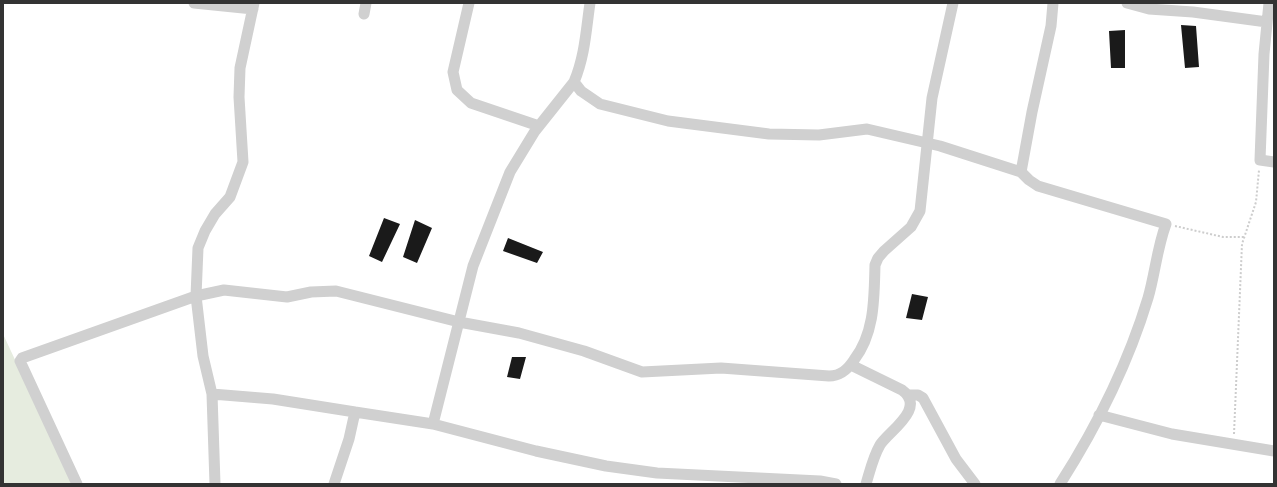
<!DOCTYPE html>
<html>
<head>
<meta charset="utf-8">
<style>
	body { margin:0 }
	#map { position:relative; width:1277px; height:487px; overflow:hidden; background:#fff; font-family:"Alegreya Sans",sans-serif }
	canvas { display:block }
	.frame { position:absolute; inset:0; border:4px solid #333; pointer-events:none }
</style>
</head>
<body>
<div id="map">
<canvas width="1277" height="487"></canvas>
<div class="frame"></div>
</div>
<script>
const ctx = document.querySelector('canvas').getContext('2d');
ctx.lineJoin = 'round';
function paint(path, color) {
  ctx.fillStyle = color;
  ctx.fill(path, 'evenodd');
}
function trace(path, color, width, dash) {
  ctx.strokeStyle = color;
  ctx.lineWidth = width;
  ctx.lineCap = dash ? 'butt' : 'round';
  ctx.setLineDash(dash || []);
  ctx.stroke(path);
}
paint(new Path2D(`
	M3 334 73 484H3Z`), '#e6ecdf');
paint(new Path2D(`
	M1181 25 1196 26 1199 67 1185 68Z
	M1125 30V68H1111L1109 31Z
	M384 218 400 224 382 262 369 256Z
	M415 220 432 228 417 263 403 257Z
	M508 238 543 252 537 263 503 251Z
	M912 294 928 297 922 320 906 318Z
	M512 357H526L520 379 507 377Z`), '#1a1a1a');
trace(new Path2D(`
	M1175 226 1223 237H1244
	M1234 434 1242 244 1256 202 1259 170`), '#cdcdcd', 2, [2, 2]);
trace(new Path2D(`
	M194 3 253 9
	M469 3 453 72 457 90 471 103 539 126
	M1127 3 1149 9 1193 12 1267 22
	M1269 3 1264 54 1260 160 1274 162
	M364 14 366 3
	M574 82 581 91 600 104 668 121 769 134 819 135 867 129 940 146 1021 172 1029 180 1038 186 1166 224C1157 248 1155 274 1148 298 1128 364 1097 426 1060 484
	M1021 172 1032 112 1051 26 1053 3
	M851 365 902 390C927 408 889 431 880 445 873 457 870 471 866 484
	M212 394 273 399 355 412
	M908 395H918L923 398 956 459 975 484
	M1099 415 1172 434 1274 451
	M433 424 473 266 510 172 535 131 574 82C585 56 586 30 590 3
	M77 484 20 361 22 358 196 296 198 248 205 231 215 214 230 197 243 162 239 97 240 68 254 3
	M215 484 212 394 203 356 196 296 224 290 287 297 311 292 336 291 459 322 519 333 584 351 642 372 721 368 829 376C841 376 848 369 854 360 875 333 874 298 875 265L878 258 884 251 911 227 920 211 932 98 953 3
	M334 484 349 439 355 412 433 424 536 451 606 466 657 473 820 481 836 484`), '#d0d0d0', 11);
</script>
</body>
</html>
